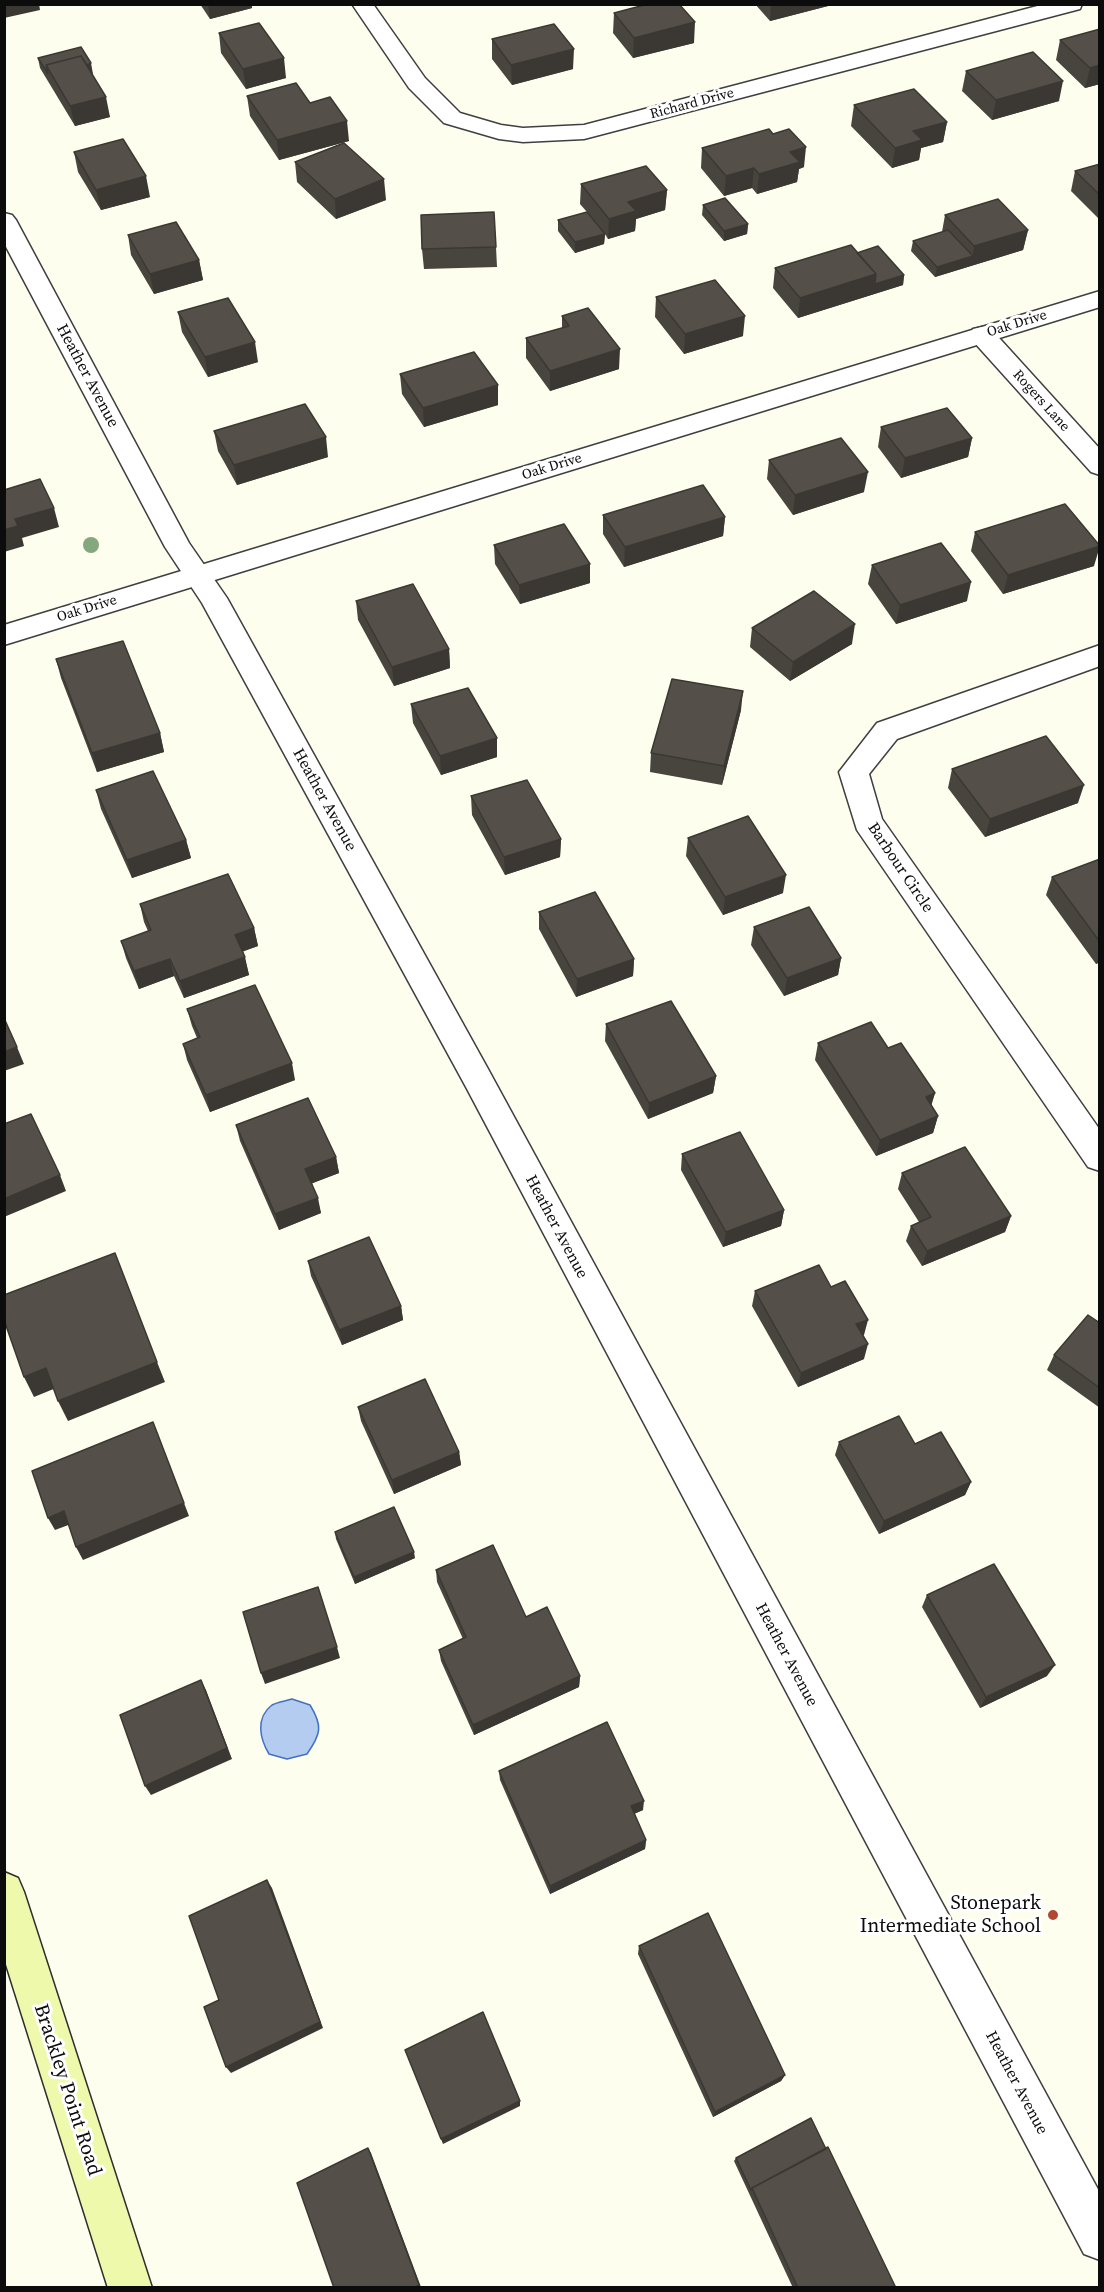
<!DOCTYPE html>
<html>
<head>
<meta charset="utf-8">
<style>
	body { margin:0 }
	#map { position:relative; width:1104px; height:2292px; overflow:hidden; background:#fdfeed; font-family:"Source Serif 4",serif }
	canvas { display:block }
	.frame { position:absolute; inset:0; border:6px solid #0c0c0c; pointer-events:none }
</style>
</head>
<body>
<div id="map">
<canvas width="1104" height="2292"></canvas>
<div class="frame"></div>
</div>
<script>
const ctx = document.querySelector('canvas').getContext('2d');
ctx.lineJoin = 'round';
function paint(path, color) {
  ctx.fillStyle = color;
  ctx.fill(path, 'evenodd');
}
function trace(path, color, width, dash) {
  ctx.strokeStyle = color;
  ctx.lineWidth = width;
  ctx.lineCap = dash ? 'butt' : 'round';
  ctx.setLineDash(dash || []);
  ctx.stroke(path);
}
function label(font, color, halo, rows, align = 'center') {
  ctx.font = font + ' "Source Serif 4",serif';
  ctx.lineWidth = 6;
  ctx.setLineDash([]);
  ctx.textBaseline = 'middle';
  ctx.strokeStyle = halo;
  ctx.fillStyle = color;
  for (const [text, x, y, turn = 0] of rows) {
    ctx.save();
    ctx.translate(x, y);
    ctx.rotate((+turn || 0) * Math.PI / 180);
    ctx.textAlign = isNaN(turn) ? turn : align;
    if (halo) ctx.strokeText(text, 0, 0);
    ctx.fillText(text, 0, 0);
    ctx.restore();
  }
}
const water = new Path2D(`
	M292 1699 310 1705C323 1726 321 1734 307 1754L287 1759 269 1754C260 1739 255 1718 272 1705 277 1702 286 1701 292 1699Z`);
paint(water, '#b5ccf1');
trace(water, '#4270c3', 1.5);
const minor = new Path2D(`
	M352 4H373L425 78 460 113 501 125 523 128 584 125 1045 4H1082L1080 9 584 139 523 142 499 139 444 123 409 88Z
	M4 213 12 215 16 220 189 543 227 598 488 1069 1100 2193V2260L1084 2254 466 1087 202 603 165 547 4 243Z
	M982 327 991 329 1100 449V475L1091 472 973 341 970 335 973 329Z
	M1100 645V666L897 739 869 774 882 819 1100 1130V1171L1088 1167 857 830 839 772 877 723Z`);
const tertiary = new Path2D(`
	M1100 291V307L4 645V625Z`);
const secondary = new Path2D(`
	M4 1872 18 1878 24 1892 152 2288H108L4 1958Z`);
trace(minor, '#3f3f3f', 3);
trace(tertiary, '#3f3f3f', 3);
trace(secondary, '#2e2e2e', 3);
paint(minor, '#fff');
paint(tertiary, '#fff');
paint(secondary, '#eff9ac');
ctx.fillStyle = '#85a77e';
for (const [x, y] of [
	[91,545]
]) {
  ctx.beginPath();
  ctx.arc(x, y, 8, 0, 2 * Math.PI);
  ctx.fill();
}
paint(new Path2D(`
	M200 4H252V8L210 19Z
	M755 4H828V6L770 21Z
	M614 13 694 43 633 58 613 33Z
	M1100 29V84L1085 88 1056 60 1060 40Z
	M219 33 286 78 246 89 221 53Z
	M492 39 573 69 512 85 492 59Z
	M38 58 93 74H92L110 117 75 126 40 68Z
	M966 71 1059 101 992 120 962 91Z
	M247 96 310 103 349 141 279 160 250 116Z
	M854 105 947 122 943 142 921 148 919 160 892 168 851 126Z
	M702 148 804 167 799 169 797 182 757 194 752 188 724 196 701 168Z
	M74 152 150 197 101 210 78 172Z
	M295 162 386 200 336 219 297 182Z
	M1100 164V219H1099L1071 191 1075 171Z
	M581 184 667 190 665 210 636 219 635 231 608 239 605 234 604 244 575 253 558 231V220L587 212 580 204Z
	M703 205 748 224 747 234 724 241 702 215Z
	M945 215 1028 230 1023 250 935 277 911 251 913 241 942 232Z
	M128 235 199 260 203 280 154 294 131 255Z
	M496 247 497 267 424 269 422 249Z
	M857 253 904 275 903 285 798 318 773 288 775 268Z
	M656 297 743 336 684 354 655 317Z
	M178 312 258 362 208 377 182 332Z
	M562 316 619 369 550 391 526 358V338L562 328Z
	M400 374 498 385V405L424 427 402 394Z
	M881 427 972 438 968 457 901 478 878 447Z
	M214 431 328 457 237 485 218 451Z
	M769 460 864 492 793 515 767 479Z
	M603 515 725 517 723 536 624 567 603 534Z
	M975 532 1094 566 1003 594 971 551Z
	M494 545 590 564V583L520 604 495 564Z
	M872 565 967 601 896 624 868 584Z
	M356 601 449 649 450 668 394 686 358 620Z
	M752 628 852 644 790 681 750 647Z
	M56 659 160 733 164 752 97 772 61 678Z
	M411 704 497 738V757L441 775 413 723Z
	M741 710 722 785 650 772 651 753Z
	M952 769 1078 803 985 837 948 788Z
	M96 790 186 840 191 858 132 878 101 809Z
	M471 796 561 839 560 857 505 875 472 815Z
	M688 838 783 893 723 915 686 856Z
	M1100 859V962L1096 964 1046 895 1052 877Z
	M140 904 254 928 258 946 243 951 249 975 184 998 174 976 139 989 126 958 121 941 148 931 144 922Z
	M539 912 634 959 633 976 576 997 539 929Z
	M754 927 841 958 838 975 784 996 751 945Z
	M187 1009 295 1080 210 1112 187 1060 183 1044 197 1038 192 1026Z
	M606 1024 716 1076 713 1093 648 1119 605 1041Z
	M818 1043 888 1048 935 1093 931 1105 938 1116 933 1133 876 1156 815 1060Z
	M236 1125 336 1157 339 1173 312 1183 321 1213 279 1230 240 1141Z
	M682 1154 784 1210 781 1226 723 1247 681 1170Z
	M902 1173 1011 1216 1005 1232 922 1266 906 1241 911 1226 919 1222 898 1189Z
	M308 1261 401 1306 403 1320 342 1345 311 1276Z
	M831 1287 864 1335H863L864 1359 798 1387 752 1306 755 1291Z
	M1100 1323V1408L1047 1370 1054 1355Z
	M358 1407 459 1452 461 1465 394 1494 361 1421Z
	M839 1442 971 1482 965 1495 879 1534 835 1455Z
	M335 1532 415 1558 355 1584 336 1539Z
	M436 1570 526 1617 580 1676 579 1687 474 1735 441 1661 439 1650 463 1639 437 1582Z
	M927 1595 1047 1676 980 1708 922 1607Z
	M499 1771 643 1810 634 1814 646 1840 645 1849 550 1894 500 1780Z
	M639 1946 785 2075 781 2081 713 2117 638 1954Z
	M736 2158 896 2288H793L734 2161Z`), '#48453f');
paint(new Path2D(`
	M4 4H39L40 10 4 18Z
	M208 4H252V8L210 19Z
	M771 4H828V6L770 21Z
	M695 22 694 43 633 58 634 38Z
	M574 49 573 69 512 85 511 65Z
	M284 58 286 78 246 89 243 69Z
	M91 63 93 74 57 83 51 74Z
	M1100 65V84L1085 88 1090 68Z
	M1063 81 1059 101 992 120 996 100Z
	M106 97 110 117 75 126 70 106Z
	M347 121 349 141 279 160 277 140Z
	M947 122 943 142 921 148 919 160 892 168 895 148 913 131Z
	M806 147 804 167 799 169 797 182 757 194 759 174 790 152Z
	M754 168 752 188 724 196 726 176Z
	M146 176 150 197 101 210 96 190Z
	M384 179 386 200 336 219 335 199Z
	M667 190 665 210 636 219 635 231 608 239 609 219 628 202Z
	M748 224 747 234 724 241V231Z
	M1028 230 1023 250 935 277 937 267 973 256 974 246Z
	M605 234 604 244 575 253V242Z
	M199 260 203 280 154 294 150 274Z
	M876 274 904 275 903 285 798 318 800 298Z
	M745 316 743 336 684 354 685 334Z
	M255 342 258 362 208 377 205 357Z
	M620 349 619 369 550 391V371Z
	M498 385V405L424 427 423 408Z
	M326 437 328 457 237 485 234 465Z
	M972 438 968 457 901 478 905 458Z
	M868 472 864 492 793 515 795 495Z
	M54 508 59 527 22 538 24 546 4 552V530L15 519Z
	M725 517 723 536 624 567 625 547Z
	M1100 546 1094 566 1003 594 1008 575Z
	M590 564V583L520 604 519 585Z
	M971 582 967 601 896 624 900 605Z
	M855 624 852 644 790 681 793 662Z
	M449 649 450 668 394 686 392 667Z
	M743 691 741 710 722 785 724 766Z
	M160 733 164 752 97 772 92 753Z
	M497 738V757L441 775 440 756Z
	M1084 785 1078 803 985 837 990 819Z
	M561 839 560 857 505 875 504 857Z
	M186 840 191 858 132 878 127 860Z
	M786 875 783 893 723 915 725 897Z
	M254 928 258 946 239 953 235 935Z
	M1100 954V962L1096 964Z
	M245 957 249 975 184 998 180 981Z
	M841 958 838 975 784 996 787 978Z
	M170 959 174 976 139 989 134 971Z
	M634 959 633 976 576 997 577 979Z
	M17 1047 24 1064 4 1071V1052Z
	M292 1063 295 1080 210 1112 206 1095Z
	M716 1076 713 1093 648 1119 649 1103Z
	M935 1093 930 1110 926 1097Z
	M938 1116 933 1133 876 1156 880 1140Z
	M336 1157 339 1173 308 1185 305 1169Z
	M60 1175 66 1191 4 1217V1199Z
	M318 1198 321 1213 279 1230 275 1214Z
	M784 1210 781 1226 723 1247 726 1232Z
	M1011 1216 1005 1232 922 1266 927 1251Z
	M401 1306 403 1320 342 1345 339 1330Z
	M868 1320 864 1335 852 1339 856 1324Z
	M868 1344 864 1359 798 1387 801 1373Z
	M157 1362 165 1382 68 1421 58 1401Z
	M46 1368 56 1388 34 1397 24 1377Z
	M153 1422 189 1516 83 1560 76 1547Z
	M459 1452 461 1465 394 1494 392 1480Z
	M971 1482 965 1495 879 1534 884 1521Z
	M64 1511 71 1524 55 1530 48 1518Z
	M414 1552 415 1558 355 1584 354 1577Z
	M337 1647 340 1658 265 1684 261 1673Z
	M1055 1665 1047 1676 980 1708 986 1697Z
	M580 1676 579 1687 474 1735 473 1725Z
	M201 1680 206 1690 232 1759 151 1795 145 1786Z
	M644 1801 643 1810 629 1816 631 1806Z
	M646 1840 645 1849 550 1894V1886Z
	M267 1880 272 1888 323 2028 231 2073 226 2067Z
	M785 2075 781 2081 713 2117 715 2112Z
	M520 2101V2106L443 2144 441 2139Z
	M368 2148 371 2153 421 2287 414 2288Z`), '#3b3833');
const building = new Path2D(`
	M648 4H679L695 22 634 38 614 13Z
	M259 23 284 58 243 69 219 33Z
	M554 24 574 49 511 65 492 39Z
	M1100 29V65L1090 68 1060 40Z
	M81 47 91 63 87 65 81 56 46 65 48 74 38 58Z
	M1033 52 1063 81 996 100 966 71Z
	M81 56 106 97 70 106 46 65Z
	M296 83 310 103 330 97 347 121 277 140 247 96Z
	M914 89 947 122 913 131 922 140 895 148 854 105Z
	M769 129 773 134 789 129 806 147 790 152 800 162 759 174 754 168 726 176 702 148Z
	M123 139 146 176 96 190 74 152Z
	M344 143 384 179 335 199 295 162Z
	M1100 164V195L1075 171Z
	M646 166 667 190 628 202 636 211 609 219 581 184Z
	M725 198 748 224 724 231 703 205Z
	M998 199 1028 230 974 246 945 215Z
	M494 212 496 247 422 249 421 215Z
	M587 212 605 234 575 242 558 220Z
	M176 222 199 260 150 274 128 235Z
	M948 230 973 256 937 267 913 241Z
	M851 245 876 274 800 298 775 268Z
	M878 246 904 275 875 284 876 274 857 253Z
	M715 280 745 316 685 334 656 297Z
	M228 298 255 342 205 357 178 312Z
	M588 308 620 349 550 371 526 338 569 326 562 316Z
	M474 352 498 385 423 408 400 374Z
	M305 404 326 437 234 465 214 431Z
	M947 408 972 438 905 458 881 427Z
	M841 438 868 472 795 495 769 460Z
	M40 479 54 508 15 519 18 526 4 530V490Z
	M703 485 725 517 625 547 603 515Z
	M1065 504 1100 546 1008 575 975 532Z
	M564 524 590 564 519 585 494 545Z
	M941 543 971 582 900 605 872 565Z
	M413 584 449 649 392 667 356 601Z
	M814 591 855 624 793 662 752 628Z
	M123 641 160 733 92 753 56 659Z
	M672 679 743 691 724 766 651 753Z
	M468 688 497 738 440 756 411 704Z
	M1046 736 1084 785 990 819 952 769Z
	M153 771 186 840 127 860 96 790Z
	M527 780 561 839 504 857 471 796Z
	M748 816 786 875 725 897 688 838Z
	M1100 859V942L1052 877Z
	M228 874 254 928 235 935 245 957 180 981 170 959 134 971 121 941 151 930 140 904Z
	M595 892 634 959 577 979 539 912Z
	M809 907 841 958 787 978 754 927Z
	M255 985 292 1063 206 1095 183 1044 200 1037 187 1009Z
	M671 1001 716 1076 649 1103 606 1024Z
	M4 1018 17 1047 4 1052Z
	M871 1022 888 1048 901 1043 935 1093 926 1097 938 1116 880 1140 818 1043Z
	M308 1098 336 1157 305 1169 318 1198 275 1214 236 1125Z
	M31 1114 60 1175 4 1199V1124Z
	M740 1132 784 1210 726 1232 682 1154Z
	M965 1147 1011 1216 927 1251 911 1226 931 1217 902 1173Z
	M369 1237 401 1306 339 1330 308 1261Z
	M115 1253 157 1362 58 1401 46 1368 24 1377 4 1320V1295Z
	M819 1265 831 1287 845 1281 868 1320 856 1324 868 1344 801 1373 755 1291Z
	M1088 1315 1100 1323V1388L1054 1355Z
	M425 1379 459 1452 392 1480 358 1407Z
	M899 1416 915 1444 941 1432 971 1482 884 1521 839 1442Z
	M153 1422 184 1503 76 1547 64 1511 48 1518 32 1471Z
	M394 1507 414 1552 354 1577 335 1532Z
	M493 1545 526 1617 547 1607 580 1676 473 1725 439 1650 466 1637 436 1570Z
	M994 1564 1055 1665 986 1697 927 1595Z
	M318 1587 337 1647 261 1673 243 1612Z
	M201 1680 227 1748 145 1786 120 1715Z
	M607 1722 644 1801 631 1806 646 1840 550 1886 499 1771Z
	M267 1880 320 2022 226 2067 204 2007 219 2000 189 1916Z
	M708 1913 785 2075 715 2112 639 1946Z
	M483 2012 520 2101 441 2139 405 2050Z
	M811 2118 826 2149 752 2188 751 2190 736 2158Z
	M828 2147 896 2288H798L752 2188Z
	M368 2148 419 2285 414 2288H334L297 2183Z`);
paint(building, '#545049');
trace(building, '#3b3833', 1.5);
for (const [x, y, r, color] of [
	[1053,1915,6,"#b1482f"]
]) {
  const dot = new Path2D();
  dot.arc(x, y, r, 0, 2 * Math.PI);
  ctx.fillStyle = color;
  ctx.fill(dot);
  trace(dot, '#fff', 2);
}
label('14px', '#0c0c0c', '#fff', [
	["Richard Drive",692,104,-15],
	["Oak Drive",1017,324,-17],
	["Rogers Lane",1041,401,48],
	["Oak Drive",552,467,-17],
	["Oak Drive",87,609,-17]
]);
label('16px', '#0c0c0c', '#fff', [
	["Heather Avenue",87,376,62],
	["Heather Avenue",324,800,61],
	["Barbour Circle",900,868,56],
	["Heather Avenue",556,1227,62],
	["Heather Avenue",786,1655,62],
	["Heather Avenue",1016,2083,62]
]);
label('20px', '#0c0c0c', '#fff', [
	["Stonepark",1041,1904],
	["Intermediate School",1041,1927]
], 'right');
label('20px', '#0c0c0c', '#fff', [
	["Brackley Point Road",67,2090,72]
]);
</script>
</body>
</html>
